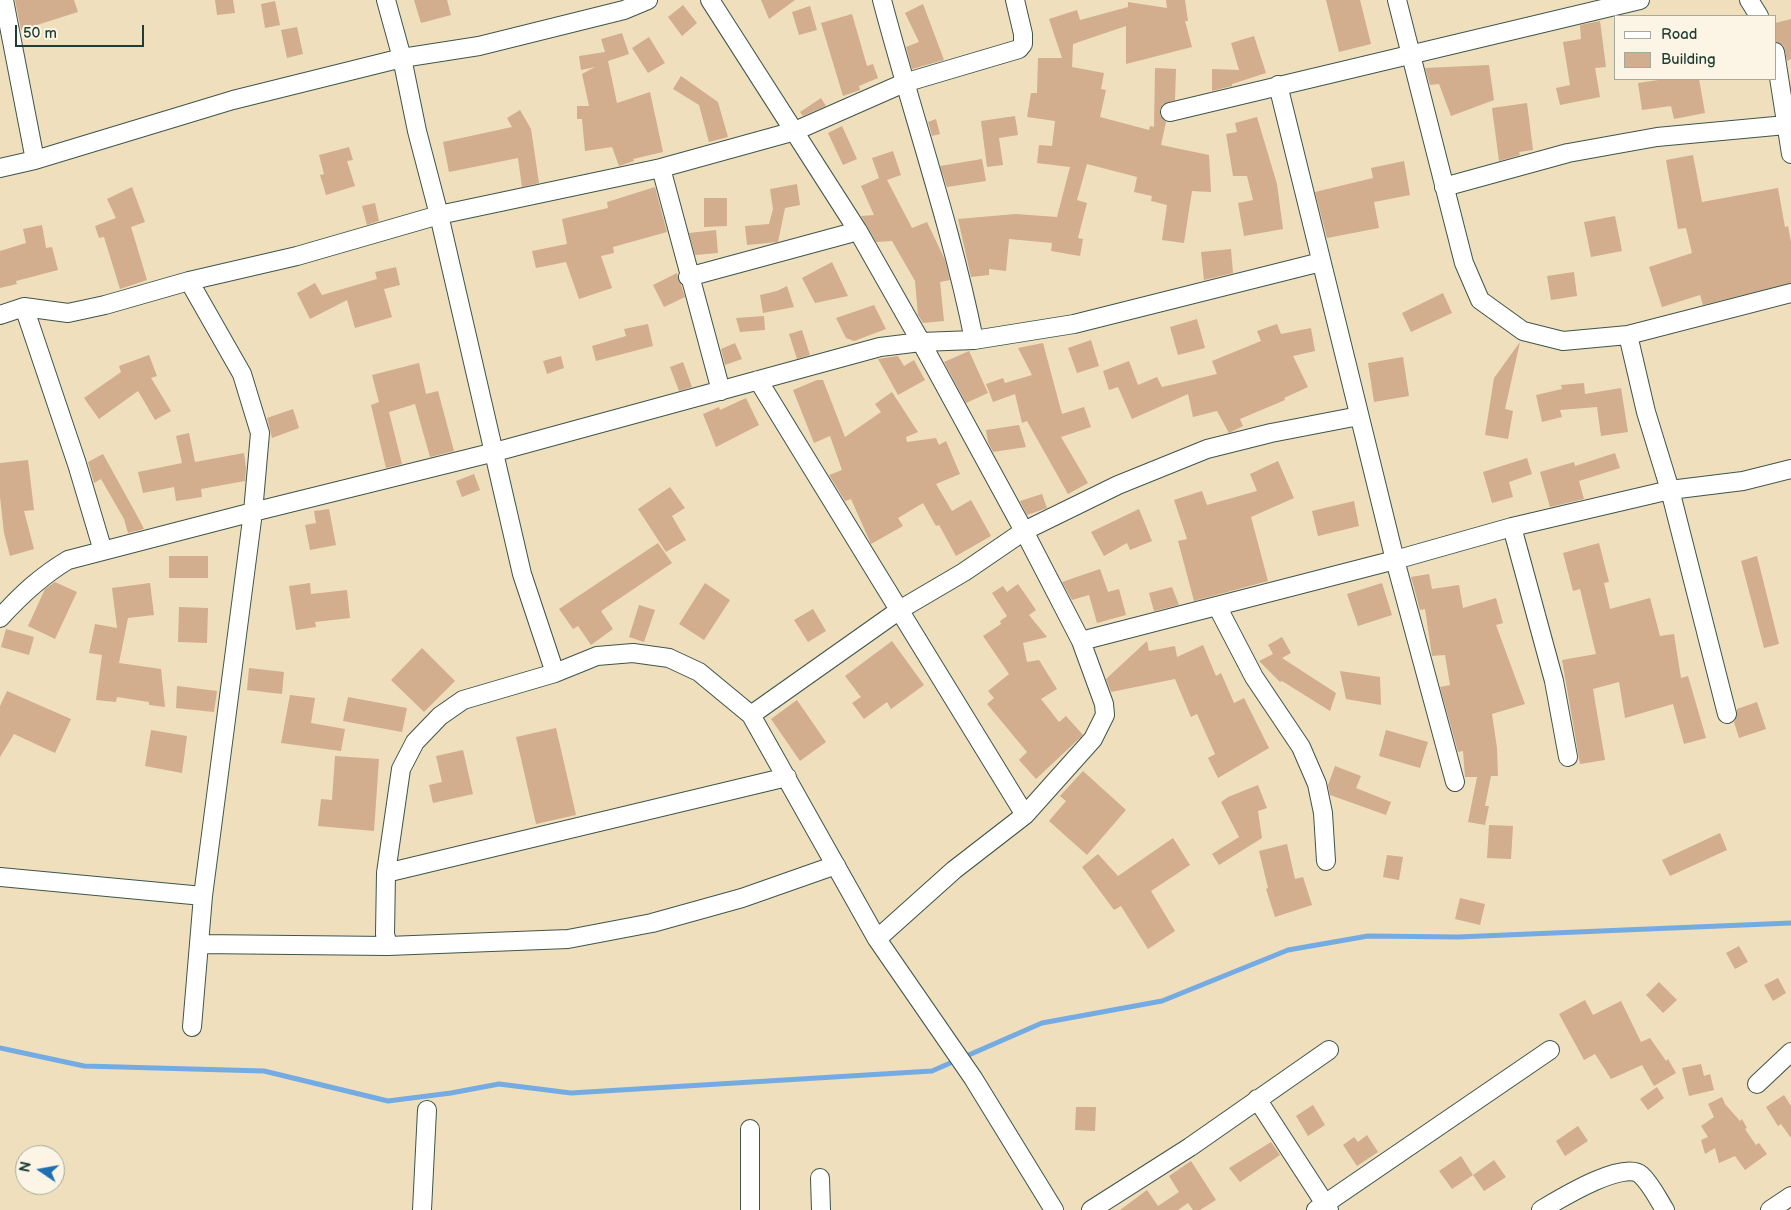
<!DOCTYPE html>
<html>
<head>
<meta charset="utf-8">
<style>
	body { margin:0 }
	#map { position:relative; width:1791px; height:1210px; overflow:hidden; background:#efdfbd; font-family:"Balsamiq Sans",sans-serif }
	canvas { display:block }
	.legend { position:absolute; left:1614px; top:15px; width:162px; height:65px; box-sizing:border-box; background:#fcf5e5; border:1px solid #a4ab9e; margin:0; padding:6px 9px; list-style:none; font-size:15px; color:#1f3d34 }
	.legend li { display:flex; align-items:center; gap:10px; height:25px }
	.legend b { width:25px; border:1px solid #a4ab9e }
	.north { position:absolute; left:15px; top:1145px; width:50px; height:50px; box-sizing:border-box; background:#fcf5e5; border:1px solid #a4ab9e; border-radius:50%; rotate:282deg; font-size:14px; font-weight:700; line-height:20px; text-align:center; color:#1f3d34 }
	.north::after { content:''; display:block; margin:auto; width:18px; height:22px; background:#1f6fb2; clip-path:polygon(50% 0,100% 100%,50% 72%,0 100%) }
	.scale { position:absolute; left:15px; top:25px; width:129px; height:22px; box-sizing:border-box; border:2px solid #1f3d34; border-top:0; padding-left:6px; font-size:15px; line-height:18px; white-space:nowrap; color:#1f3d34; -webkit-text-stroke:4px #fcf5e5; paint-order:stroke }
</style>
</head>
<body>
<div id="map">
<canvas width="1791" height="1210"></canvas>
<ul class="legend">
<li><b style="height:6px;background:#fff"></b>Road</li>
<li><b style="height:14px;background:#d2ad8e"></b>Building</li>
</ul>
<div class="north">N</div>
<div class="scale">50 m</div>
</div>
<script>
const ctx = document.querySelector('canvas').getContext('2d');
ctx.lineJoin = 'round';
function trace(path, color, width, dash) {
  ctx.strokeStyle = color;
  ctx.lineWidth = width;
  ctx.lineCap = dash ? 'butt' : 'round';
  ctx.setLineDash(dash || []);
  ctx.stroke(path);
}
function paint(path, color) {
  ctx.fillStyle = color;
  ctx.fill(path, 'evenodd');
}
trace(new Path2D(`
	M0 1048 84 1066 264 1071 388 1101 451 1093 499 1084 571 1093 932 1071 1042 1023 1162 1001 1288 950 1368 936 1458 937 1791 923`), '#74abe3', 5);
paint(new Path2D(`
	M15 0H74L78 12 21 30Z
	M215 0H233L235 13 217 15Z
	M414 0H447L451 15 421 23Z
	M761 0H795L769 19Z
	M1166 0H1185L1188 21H1185L1192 47 1126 64V26L1073 44 1072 67 1104 73 1101 89 1106 90 1100 117 1149 130 1150 126 1154 127 1155 68 1176 69 1175 100 1163 104 1160 109V115L1166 122 1161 145 1209 155 1211 192 1192 191 1184 243 1162 240 1167 205 1151 201 1152 196 1134 192 1137 177 1087 164 1077 200 1087 203 1078 238 1083 239 1080 256 1051 251 1052 243 1009 239 1006 271 989 269V275L971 277 958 219 1015 214 1057 217 1070 167 1037 163 1039 145 1052 146 1055 121 1027 117 1031 93H1037L1038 58H1062L1049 19 1077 10 1080 20 1128 7V2L1167 8Z
	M1326 0H1360L1371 44 1339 52Z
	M275 1 280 25 265 28 261 4Z
	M923 4 944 60 912 69 906 47 919 42 905 13Z
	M683 5 697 23 682 36 668 17Z
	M810 6 817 30 799 35 792 12Z
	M852 14 867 66 873 64 878 78 859 86 860 90 843 96 821 23Z
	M1791 19V59L1787 61 1784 46 1775 42V23Z
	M1600 21 1606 67 1595 68 1600 97 1560 105 1556 88 1570 85 1563 42 1581 39 1580 25Z
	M297 27 303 54 287 58 281 30Z
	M622 33 629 54 608 61 617 103 650 92 663 152 633 159 634 161 619 166 612 147 585 151 582 119H577V106H589L582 74 595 67 581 70 579 56 605 52 601 39Z
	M1254 36 1266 73 1232 84V86L1212 91V69L1239 70 1231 43Z
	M649 37 665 63 648 73 632 48Z
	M1489 65 1494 100 1451 116 1439 84 1430 85 1425 68Z
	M681 76 718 102 728 137 709 142 699 105 673 89Z
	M1665 79H1699L1705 113 1674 119 1671 106 1642 110 1638 83Z
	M821 98 826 106 803 116 800 112Z
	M1527 103 1533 150 1519 152 1520 155 1499 161 1492 108Z
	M520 110 531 129 539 183 522 187 518 158 449 172 443 142 512 127 507 118Z
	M1015 116 1018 135 999 138 1003 165 987 167 981 121Z
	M1257 117 1277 184 1283 229 1244 236 1238 203 1253 200 1247 176H1233L1226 134 1237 132 1235 123Z
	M936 119 940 134 932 136 928 122Z
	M842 126 857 159 843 165 828 133Z
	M349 147 353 160 347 161 355 186 326 195 320 175 324 174 319 155Z
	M893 151 901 175 887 180 912 228 927 222 945 260 950 280 940 282 944 321 923 323 918 315 915 281 892 241 876 242 861 216 874 215 861 186 879 178 872 158Z
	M1693 155 1702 202 1778 188 1785 227 1788 226 1791 242V283L1703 305 1700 295 1662 307 1649 267 1692 253 1686 228 1678 229 1666 160Z
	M982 159 986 181 947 187 940 166Z
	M1404 161 1410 195 1374 202 1379 228 1327 238 1315 192 1373 178 1371 168Z
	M797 184 800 205 785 208 778 242 747 245 745 226 769 224 773 209 770 189Z
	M132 187 145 222 131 227 147 280 120 289 104 237 99 238 95 226 116 218 107 199Z
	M655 187 667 232 613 247 614 253 601 256 612 288 579 299 566 262 536 268 532 251 567 244 562 219 608 208 607 202Z
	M704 198H727V226L704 227Z
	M375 203 379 221 367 225 362 206Z
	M1615 216 1622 251 1591 257 1584 222Z
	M42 225 46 248 52 247 58 270 16 281 17 284 0 288V251L26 243 23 229Z
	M716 230 718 253 695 255 689 233Z
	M1231 249 1233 273 1204 280 1201 252Z
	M832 262 848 296 815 303 802 278Z
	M396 267 400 285 384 289 392 317 355 328 347 300 310 319 297 293 315 283 322 295 377 279 375 272Z
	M1574 272 1577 296 1551 300 1547 276Z
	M677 273 685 297 664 307 653 285Z
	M787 286 794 307 763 313 760 295 777 291Z
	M1443 293 1452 313 1411 332 1402 313Z
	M874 305 886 329 854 341 846 338 836 318Z
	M764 316 765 330 740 332 736 318Z
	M1197 319 1205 348 1178 355 1170 327Z
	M648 324 653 346 596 361 592 346 626 336 624 329Z
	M1277 324 1281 334 1311 328 1315 351 1293 356 1308 387 1284 398 1285 400 1240 419 1243 426 1229 433 1217 411 1193 417 1188 394 1132 419 1118 387 1109 390 1103 371 1129 361 1138 385 1157 377 1162 387 1217 374 1212 361 1261 341 1257 331Z
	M802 330 810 355 797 359 789 334Z
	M1091 340 1099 366 1077 373 1068 348Z
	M1520 342 1505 409 1513 411 1508 439 1485 435 1494 378Z
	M735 343 742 359 725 365 721 349Z
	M1043 343 1062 414 1084 407 1091 427 1061 437 1088 483 1068 494 1027 421 1022 423 1015 394 993 402 986 384 1003 378 1005 383 1032 375 1018 348Z
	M969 351 988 393 966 403 944 362Z
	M149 355 157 376 151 378 171 411 155 420 138 391 99 419 84 398 121 372 119 366Z
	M561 356 564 368 547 374 543 361Z
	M898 356 904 366 914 360 925 380 898 395 878 359Z
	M1403 357 1409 396 1374 402 1368 363Z
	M683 362 692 387 679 391 670 367Z
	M419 363 426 394 438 391 454 451 430 457 415 404 389 412 402 464 386 468 371 405 379 402 372 375Z
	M817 380H823L845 437 881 412 875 404 892 392 918 432 906 437 907 442 936 438 939 445 946 441 960 474 936 484 952 511 971 500 991 536 956 556 939 525 936 526 923 503 898 518 903 526 871 544 851 499 845 501 829 475 842 470 830 436 814 443 793 390Z
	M1584 383 1585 394 1621 388 1628 432 1601 436 1597 407 1560 410 1562 417 1542 422 1536 395 1562 389 1561 385Z
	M746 398 759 425 716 447 703 414 719 407 720 410Z
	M293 409 299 428 272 438 267 418Z
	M1019 425 1026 447 993 452 988 442 986 430Z
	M189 433 195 462 244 453 246 468 245 481 201 489 202 497 176 501 174 487 143 493 138 472 182 463 176 436Z
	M1615 453 1620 468 1579 481 1584 499 1550 507 1540 472 1574 462 1575 466Z
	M103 454 140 521 144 529 128 533 124 519 101 479 94 483 88 462Z
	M1527 458 1532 474 1509 482 1513 497 1492 503 1483 472Z
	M28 460 34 510 24 511 34 549 10 556 4 533 0 497V463Z
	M1278 461 1294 498 1251 517 1268 581 1194 601 1178 541 1187 539 1174 500 1202 491 1207 505 1257 491 1250 474Z
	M474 474 480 490 462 497 456 481Z
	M670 487 685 508 672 516 686 540 666 552 638 509Z
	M1042 494 1047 508 1027 515 1020 501Z
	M1354 501 1359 526 1318 536 1312 511Z
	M329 509 336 545 310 550 305 525 316 523 314 511Z
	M1139 509 1152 541 1130 550 1127 543 1104 556 1091 532Z
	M658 543 672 563 601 611 613 629 591 645 578 626 573 629 559 609Z
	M1599 543 1609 582 1604 583 1610 609 1650 598 1660 636 1674 634 1681 678 1688 676 1706 738 1684 744 1673 704 1625 718 1619 682 1593 689 1605 760 1580 764 1562 660 1596 654 1580 589 1573 591 1563 553Z
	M169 556H208V578H169Z
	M1757 556 1779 644 1764 648 1741 561Z
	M1100 569 1108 592 1119 589 1126 615 1097 623 1089 595 1072 600 1062 582Z
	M1429 574 1432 589 1459 585 1463 608 1496 598 1503 623 1496 625 1525 704 1492 714 1497 748 1498 776H1491L1485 806H1489L1485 825 1468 822 1477 777H1465L1463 751 1458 752 1440 687 1450 685 1445 655 1432 656 1425 609 1420 610 1411 577Z
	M55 582 77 592 55 639 28 626 45 589Z
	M150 583 154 615 128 618 119 663 161 669 165 707 149 705V702L117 697 116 702 96 700 102 655 89 653 95 624 117 628 112 588Z
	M310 583 311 594 347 590 350 618 315 622 316 627 296 630 289 586Z
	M705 583 730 600 704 640 679 624Z
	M1382 583 1392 615 1358 626 1347 594Z
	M1018 584 1036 610 1029 615 1047 637 1023 643 1027 662 1039 660 1057 689 1041 699 1059 722 1066 716 1083 735 1036 779 1019 760 1027 752 987 704 994 698 988 691 1009 674 983 636 1001 624 1000 621 1007 616 992 593 1003 586 1007 592Z
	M1172 587 1179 605 1154 611 1149 593Z
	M639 605 655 610 644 642 629 637Z
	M179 607 208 608 207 643 178 642Z
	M813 609 826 631 808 642 794 620Z
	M6 629 34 637 29 655 1 647Z
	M1282 637 1291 653 1282 658 1336 693 1330 711 1282 681 1280 682 1259 661 1273 654 1268 645Z
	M892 641 924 685 891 709 887 702 864 719 852 703 861 697 845 676Z
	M1147 641 1149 651 1175 646 1177 657 1203 645 1216 676 1221 673 1234 703 1244 698 1269 748 1218 778 1208 758 1215 754 1197 714 1191 717 1175 679 1111 692 1106 679Z
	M422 648 455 681 424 712 391 680Z
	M249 668 284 672 282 694 247 690Z
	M1340 671 1380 677 1381 705 1346 699Z
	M177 686 217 691 214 712 176 708Z
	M7 691 71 719 55 753 14 734 0 757V706Z
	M290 695 315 698 311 723 345 729 341 751 281 743Z
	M348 697 407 708 402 732 343 721Z
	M797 700 826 742 800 761 771 719Z
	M1757 702 1766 729 1739 738 1734 722 1737 716V709Z
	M556 728 576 815 536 824 516 737Z
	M151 730 187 736 182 773 145 766Z
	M1386 730 1428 742 1420 768 1379 756Z
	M463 750 473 794 433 803 429 785 442 782 436 756Z
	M335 756 379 759 374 831 318 826 321 799 332 800Z
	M1335 766 1361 776 1356 788 1391 802 1386 815 1330 795 1328 785Z
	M1083 771 1126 810 1087 855 1049 821 1066 801 1060 796Z
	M1258 785 1267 808 1258 811 1262 838 1219 865 1212 854 1239 837 1221 802 1228 797Z
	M1489 825 1513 826 1511 859 1487 858Z
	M1720 833 1727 850 1670 876 1662 860Z
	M1173 838 1190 865 1151 891 1175 931 1148 949 1121 906 1114 910 1082 867 1098 854 1118 876Z
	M1287 844 1295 879 1303 877 1312 905 1275 917 1266 889 1268 888 1259 851Z
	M1387 855 1403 857 1399 880 1383 877Z
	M1460 898 1485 904 1480 925 1455 919Z
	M1739 946 1748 962 1735 969 1726 953Z
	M1778 978 1786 993 1773 1001 1764 985Z
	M1659 982 1677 1000 1663 1013 1646 995Z
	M1585 1000 1593 1015 1621 1001 1641 1042 1650 1038 1666 1061 1668 1059 1676 1073 1654 1086 1642 1065 1611 1079 1595 1054 1584 1060 1559 1014Z
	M1701 1064 1704 1076 1710 1074 1714 1090 1689 1096 1682 1068Z
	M1657 1087 1664 1098 1648 1110 1640 1099Z
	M1784 1095 1791 1106V1138L1781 1124 1778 1126 1766 1107Z
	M1722 1097 1725 1104 1740 1121 1742 1119 1747 1128 1745 1129 1756 1145 1759 1143 1767 1154 1745 1170 1735 1156 1719 1163 1715 1148 1705 1154 1701 1140 1708 1137 1701 1126 1714 1117 1708 1104Z
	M1313 1105 1325 1125 1308 1136 1296 1116Z
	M1076 1107H1096L1095 1131 1075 1130Z
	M1578 1126 1588 1141 1565 1156 1556 1141Z
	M1367 1135 1378 1152 1357 1166 1343 1145 1354 1137 1358 1142Z
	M1271 1142 1280 1155 1240 1182 1229 1168Z
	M1461 1156 1473 1175 1452 1189 1439 1171Z
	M1494 1160 1506 1177 1484 1191 1473 1175Z
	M1191 1161 1216 1200 1200 1210H1193L1188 1203 1178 1210H1120L1147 1190 1158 1206 1179 1192 1169 1176Z`), '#d2ad8e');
const minor = new Path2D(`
	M4 0 35 160
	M386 0 402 58 417 131 439 215 522 574 555 673
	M710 0 858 231 921 342 1024 531 1081 641 1104 704 1105 715 1093 739 1025 815 954 870 877 939
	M882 0C912 114 951 225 974 340
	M1397 0 1464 263 1480 300 1523 331 1563 341 1628 335 1791 293
	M1749 0 1759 16
	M1775 52 1791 154
	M1278 85 1395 560 1455 782
	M1170 112 1640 0
	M0 168 35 160 233 100 402 58 479 46 624 10 648 0
	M661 168 721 391
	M1444 187 1568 153 1657 137 1786 125
	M688 277 858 231
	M189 281 242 374 260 433 253 512 203 896 192 1027
	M24 307 77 464 103 551
	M0 315 24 307 68 313 105 305 189 281 297 256 439 215 661 168 795 131 904 83 1019 49 1023 44V34L1015 0
	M1628 335 1646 412 1670 490 1727 714
	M758 380 1025 815
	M1512 527 1554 681 1568 757
	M1217 606 1254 677 1301 747 1317 784 1323 813 1326 861
	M0 618C21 595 41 576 68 560L253 512 495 452 880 347 921 342 974 340 1074 324 1321 262
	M1081 641 1395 560 1512 527 1670 490 1743 481 1791 469
	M751 715 901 609 964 572 1024 531 1118 485 1207 449 1271 433 1359 416
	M386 873 787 777
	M0 877 203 896
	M199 944 388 946 568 939 652 923 742 898 836 865
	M388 946 385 934 386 873 401 769 415 742 440 716 463 700 555 673 597 656 633 653 669 658 699 672 751 715 877 939 973 1078 1054 1210
	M1757 1084 1791 1052
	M1257 1099 1329 1210
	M820 1178 821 1210
	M422 1210 427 1110
	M750 1210V1129
	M1091 1210 1190 1147 1329 1050
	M1316 1210 1550 1050
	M1541 1210C1558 1200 1624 1159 1641 1175 1651 1184 1658 1199 1665 1210
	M1770 1210 1791 1196`);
trace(minor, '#3e5549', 20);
trace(minor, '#fff', 18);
</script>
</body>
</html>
